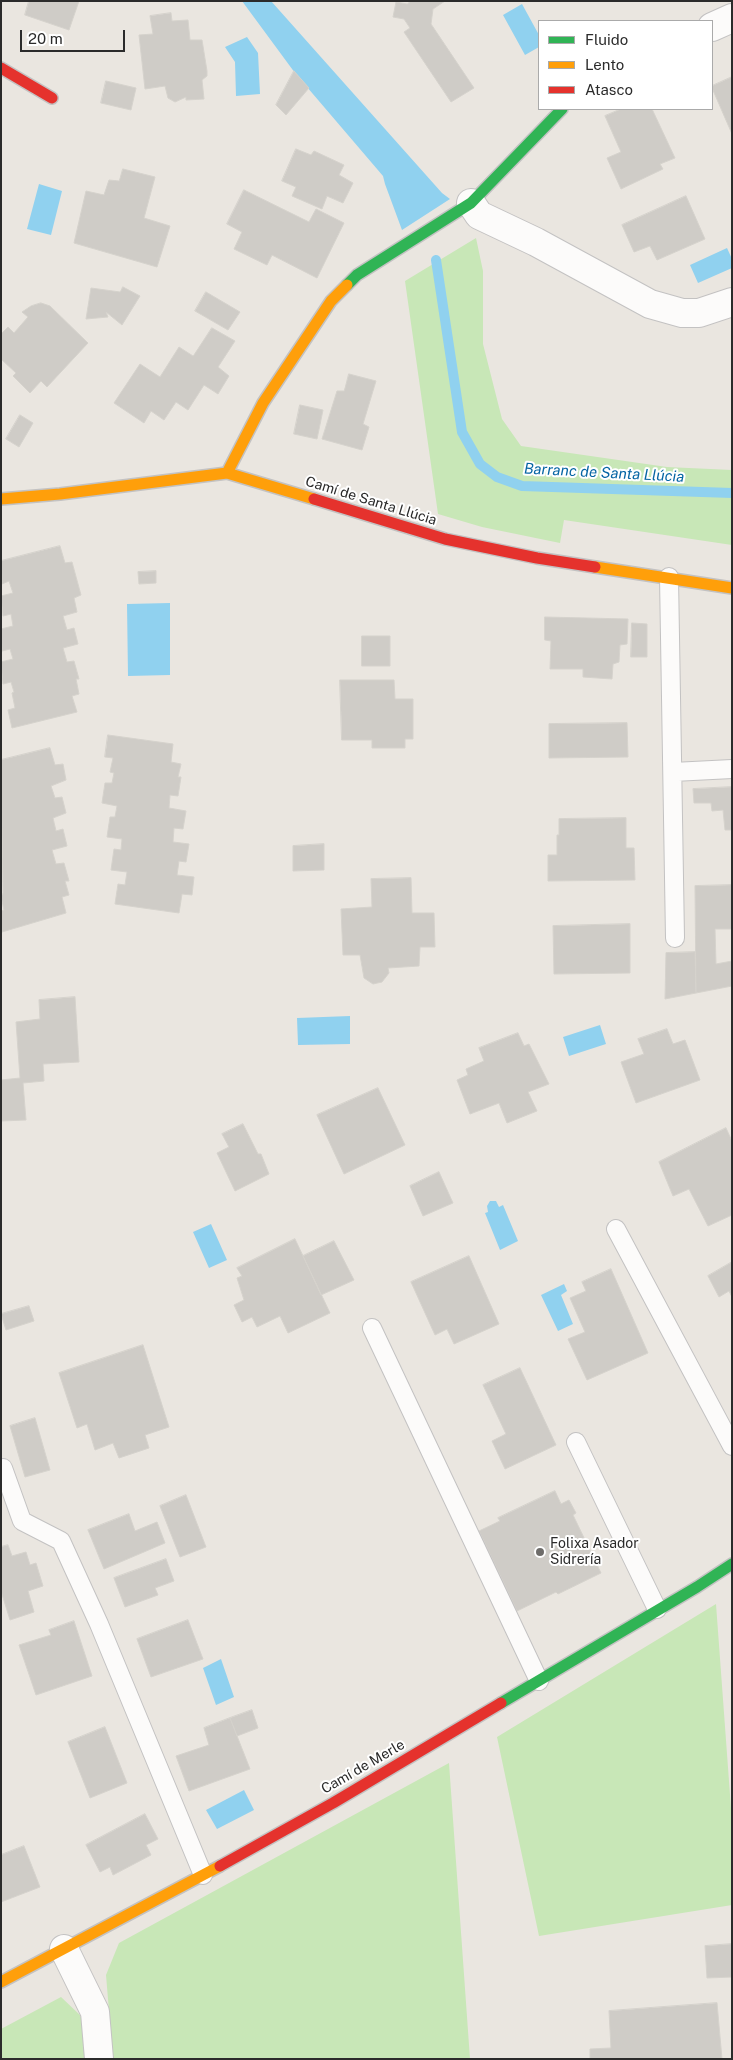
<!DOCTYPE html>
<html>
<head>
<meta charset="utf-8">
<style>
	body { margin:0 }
	#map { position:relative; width:733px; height:2060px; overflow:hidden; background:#eae6e0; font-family:"Public Sans",sans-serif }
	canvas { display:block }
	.frame { position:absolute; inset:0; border:2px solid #2b2b2b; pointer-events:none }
	.legend { position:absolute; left:538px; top:20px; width:175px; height:90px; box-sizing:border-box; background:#fff; border:1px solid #aaa; margin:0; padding:6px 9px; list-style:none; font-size:15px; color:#2b2b2b }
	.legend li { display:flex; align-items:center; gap:10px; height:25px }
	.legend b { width:25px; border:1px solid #aaa }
	.scale { position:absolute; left:20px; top:30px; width:105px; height:22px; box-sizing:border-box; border:2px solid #2b2b2b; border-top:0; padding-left:6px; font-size:15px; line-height:18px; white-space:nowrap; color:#2b2b2b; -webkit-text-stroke:4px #fff; paint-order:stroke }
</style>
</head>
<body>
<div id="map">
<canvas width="733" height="2060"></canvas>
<div class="frame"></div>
<ul class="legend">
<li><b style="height:6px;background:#30b455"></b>Fluido</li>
<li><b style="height:6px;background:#ff9f0a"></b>Lento</li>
<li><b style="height:6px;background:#e5322d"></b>Atasco</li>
</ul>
<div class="scale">20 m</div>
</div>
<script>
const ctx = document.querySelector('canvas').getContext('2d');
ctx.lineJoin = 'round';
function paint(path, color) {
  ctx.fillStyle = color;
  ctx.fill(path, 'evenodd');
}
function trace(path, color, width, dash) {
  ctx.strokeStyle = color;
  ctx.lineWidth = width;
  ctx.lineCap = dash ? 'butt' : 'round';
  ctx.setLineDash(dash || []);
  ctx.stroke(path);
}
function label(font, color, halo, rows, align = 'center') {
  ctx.font = font + ' "Public Sans",sans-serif';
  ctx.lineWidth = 4;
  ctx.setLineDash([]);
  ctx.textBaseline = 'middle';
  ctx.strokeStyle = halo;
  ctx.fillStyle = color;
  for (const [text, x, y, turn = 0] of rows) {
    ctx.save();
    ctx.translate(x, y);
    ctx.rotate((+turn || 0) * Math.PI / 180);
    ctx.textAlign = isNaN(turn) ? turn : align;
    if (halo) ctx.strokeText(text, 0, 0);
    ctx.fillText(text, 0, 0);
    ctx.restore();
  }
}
paint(new Path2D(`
	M476 238 483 271V344L502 419 521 446 667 467 732 470V545L564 520 560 543 482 527 438 514 405 281Z
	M716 1604 732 1822V1905L539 1936 497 1737Z
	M449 1763 470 2059H113L106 1975 119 1943Z
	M61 1997 80 2015 86 2033V2059H1V2029Z`), '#c8e7b7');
paint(new Path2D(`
	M242 1H271L442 193 450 199 402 230 385 184 383 176 295 73Z
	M522 4 539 35V47L525 55 503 15Z
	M247 37 258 53 260 94 236 96 235 62 225 47Z
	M39 184 62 191 51 235 27 229Z
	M727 248 732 259V268L698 283 690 265Z
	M170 603V675L128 676 127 604Z
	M350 1016V1044L298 1045 297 1018Z
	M600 1025 606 1044 569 1056 563 1037Z
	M490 1201H496L499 1207 503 1205 518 1241 500 1250 485 1213 488 1212 487 1206Z
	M211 1224 227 1260 209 1268 193 1232Z
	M564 1284 567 1291 561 1295 573 1324 558 1331 541 1295Z
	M221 1659 234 1697 216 1705 203 1668Z
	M244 1790 254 1810 217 1829 206 1810Z`), '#90d1ef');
trace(new Path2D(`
	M436 260 462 432 480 464 497 477 522 486 732 493`), '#90d1ef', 10);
const building = new Path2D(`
	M29 1H79L69 30 25 15Z
	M411 1H445L433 9 431 24 474 88 451 102 404 32 410 28 404 19 393 17 396 2 407 4Z
	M171 13 172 21 188 20 190 40H202L207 71V76L202 80 204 99 186 100V97L175 102 168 98 165 86 145 89 139 35 153 34 150 16Z
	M294 71 309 88 286 115 276 105Z
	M732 77V134L712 88V86Z
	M106 81 136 88 131 110 101 103Z
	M621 109H652L675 158 660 164 663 169 621 189 607 158 621 152 605 116Z
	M296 149 311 155 314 151 344 165 339 175 353 183 343 203 327 196 322 209 292 196 296 187 282 181Z
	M123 169 155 177 144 218 170 226 157 267 74 243 86 191 104 195 109 180 119 181Z
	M244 190 309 222 316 209 344 223 317 278 272 255 267 265 234 249 242 232 227 224Z
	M686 196 705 239 657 260 650 246 634 252 622 225Z
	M123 287 140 296 122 325 106 312 108 317 86 319 91 288 120 292Z
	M206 292 240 312 228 330 195 311Z
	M41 303 50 306 88 343 47 387 41 381 30 393 13 376 16 373 1 359V334L8 327 14 333 28 317 22 312 31 306Z
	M212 328 235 341 218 367 229 376 218 394 204 385 188 410 176 402 164 420 151 411 144 423 114 403 140 364 160 377 179 347 193 356Z
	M349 374 376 381 363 424 369 427 362 450 322 439 337 391H344Z
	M300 405 323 410 317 439 294 434Z
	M20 415 33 423 19 447 6 439Z
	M60 546 65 563 72 562 81 595 74 598 77 612 63 616 67 630 74 628 78 644 63 648 67 662 74 661 79 679H76L79 694 72 696 77 712 12 728 8 710 15 708 12 693 14 692 11 682 3 684 1 662 13 659 10 649 2 651 1 629 13 626 11 614 3 616 1 596 13 593 9 581 2 584 1 561Z
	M156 571V583L139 584 138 572Z
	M545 617 628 619 627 644 620 645 619 662 613 664 612 679 583 677V669H550L551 641 545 640Z
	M632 623 647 624V657H631Z
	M362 636H390V666H362Z
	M340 680H394L395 699H413V739H405V748H372V740H342Z
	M627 723 628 757 549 758V724Z
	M108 735 173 744 171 762 181 764 178 777H181L178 796 170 795 169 808 186 811 183 829 174 828 173 842 189 844 186 862 179 861 177 875 194 877 192 895 182 894 179 913 115 904 118 884 125 885 127 872 111 870 114 849 121 850 122 839 107 837 110 817H115L117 806 102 803 105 783H112L114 773 110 772 113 758 105 757Z
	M50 748 55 765 63 764 66 780 51 786 55 798 62 797 66 813 53 818 56 831 63 829 67 846 52 850 56 864 64 863 69 881H65L69 895 62 897 66 913 2 932 1 911 4 910 1 897 3 893 1 760Z
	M732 787V830H725L723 810 712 811 711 803H694L693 789Z
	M626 818V848H634L635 880 548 881V855H557V835H559V819Z
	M324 844V870L293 871V846Z
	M411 878 412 913H434L435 947H420L419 966 388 968 389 973 382 982 373 984 364 978 360 955H343L341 909 372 907 371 879Z
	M732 885V929H715L716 964 732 961V986L696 993 695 886Z
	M630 924V973L554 974 553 926Z
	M695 952 696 993 665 999 666 953Z
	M75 997 79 1062 43 1064 44 1081 23 1083 26 1120 1 1121V1080L20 1078 16 1022 40 1019 39 1000Z
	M667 1029 673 1044 685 1040 700 1080 636 1103 621 1062 644 1054 638 1039Z
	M518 1033 524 1046 529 1044 549 1084 528 1092 537 1111 507 1123 499 1103 470 1114 457 1080 468 1075 466 1069 484 1061 479 1048Z
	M378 1088 405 1145 344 1174 317 1115Z
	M243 1124 258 1154H261L269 1174 235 1191 217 1153 229 1147 222 1134Z
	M726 1128 732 1141V1215L708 1226 689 1189 673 1196 659 1162Z
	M439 1172 453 1203 423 1216 410 1186Z
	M295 1239 330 1313 288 1333 280 1316 257 1327 252 1317 242 1322 234 1305 244 1300 237 1278 242 1276 237 1268Z
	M334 1241 354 1280 321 1295 303 1256Z
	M469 1256 499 1324 454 1344 447 1329 435 1335 411 1282Z
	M732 1262V1297L729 1291 719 1297 708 1276Z
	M611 1269 648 1353 587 1380 568 1339 585 1332 570 1298 586 1291 582 1282Z
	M29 1306 34 1321 6 1330 1 1314Z
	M143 1345 169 1427 145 1435 149 1448 119 1458 113 1443 95 1450 87 1424 77 1428 59 1373Z
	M520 1368 556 1445 505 1469 492 1441 506 1434 483 1385Z
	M35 1418 50 1470 25 1477 10 1426Z
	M555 1491 561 1504 569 1500 576 1513 573 1515 601 1573 558 1594 556 1592 517 1611 479 1531 500 1521 498 1518Z
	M186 1495 206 1547 180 1557 160 1506Z
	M129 1514 135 1531 157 1522 165 1543 104 1569 88 1530Z
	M8 1545 12 1556 26 1552 30 1565 36 1563 43 1586 28 1591 34 1612 10 1620 1 1591V1547Z
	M166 1559 174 1581 155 1588 158 1595 125 1607 114 1578Z
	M188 1620 203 1659 151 1677 137 1639Z
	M74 1621 92 1676 36 1695 19 1645 51 1635 49 1630Z
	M252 1710 258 1728 237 1736 230 1718Z
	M230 1718 250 1769 189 1791 176 1756 209 1745 204 1728Z
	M105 1727 127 1783 90 1798 68 1742Z
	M145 1814 158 1839 146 1845 151 1855 113 1875 110 1867 100 1872 86 1845Z
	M24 1846 40 1887 1 1902V1855Z
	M732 1944V1977L707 1978 705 1946Z
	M717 2003 722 2059H590V2049L611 2048 609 2011Z`);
paint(building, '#cfccc7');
trace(building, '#d5d2cc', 1);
const lane = new Path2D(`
	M669 577 675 938
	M673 772 732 769
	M616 1229 732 1446
	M372 1328 539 1681
	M576 1442 657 1609
	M3 1468 22 1521 61 1541 99 1624 203 1875`);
const street = new Path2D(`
	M712 27 732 18
	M471 203 479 215 536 242 650 304 682 313H699L732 302
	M64 1949 95 2012 99 2059`);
const fast = new Path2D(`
	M347 285 357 275 471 203 562 109
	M501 1703 697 1587 732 1564`);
const slow = new Path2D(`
	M227 473 263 403 331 301 347 285
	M1 499 60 494 227 473 314 499
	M595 567 732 588
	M1 1982 220 1866`);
const jam = new Path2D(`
	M1 68 52 98
	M314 499 445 539 537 558 595 567
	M220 1866 333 1803 501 1703`);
trace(lane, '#c3c2c2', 20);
trace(street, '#c3c2c2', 30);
trace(fast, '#c3c2c2', 14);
trace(slow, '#c3c2c2', 14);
trace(jam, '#c3c2c2', 14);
trace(lane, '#fcfbfa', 18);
trace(street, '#fcfbfa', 28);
trace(fast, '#30b455', 11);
trace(slow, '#ff9f0a', 11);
trace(jam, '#e5322d', 11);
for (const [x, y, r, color] of [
	[540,1552,5,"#6e6c6a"]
]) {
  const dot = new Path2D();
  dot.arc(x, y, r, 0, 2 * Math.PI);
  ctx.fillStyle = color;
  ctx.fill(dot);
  trace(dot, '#fff', 2);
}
label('14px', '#2b2b2b', '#fff', [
	["Camí de Santa Llúcia",371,501,17],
	["Camí de Merle",363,1767,-30]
]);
label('14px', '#2b2b2b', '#fff', [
	["Folixa Asador",550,1544],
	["Sidrería",550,1560]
], 'left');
label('italic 15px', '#0665a4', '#fff', [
	["Barranc de Santa Llúcia",604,473,3]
]);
</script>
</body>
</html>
